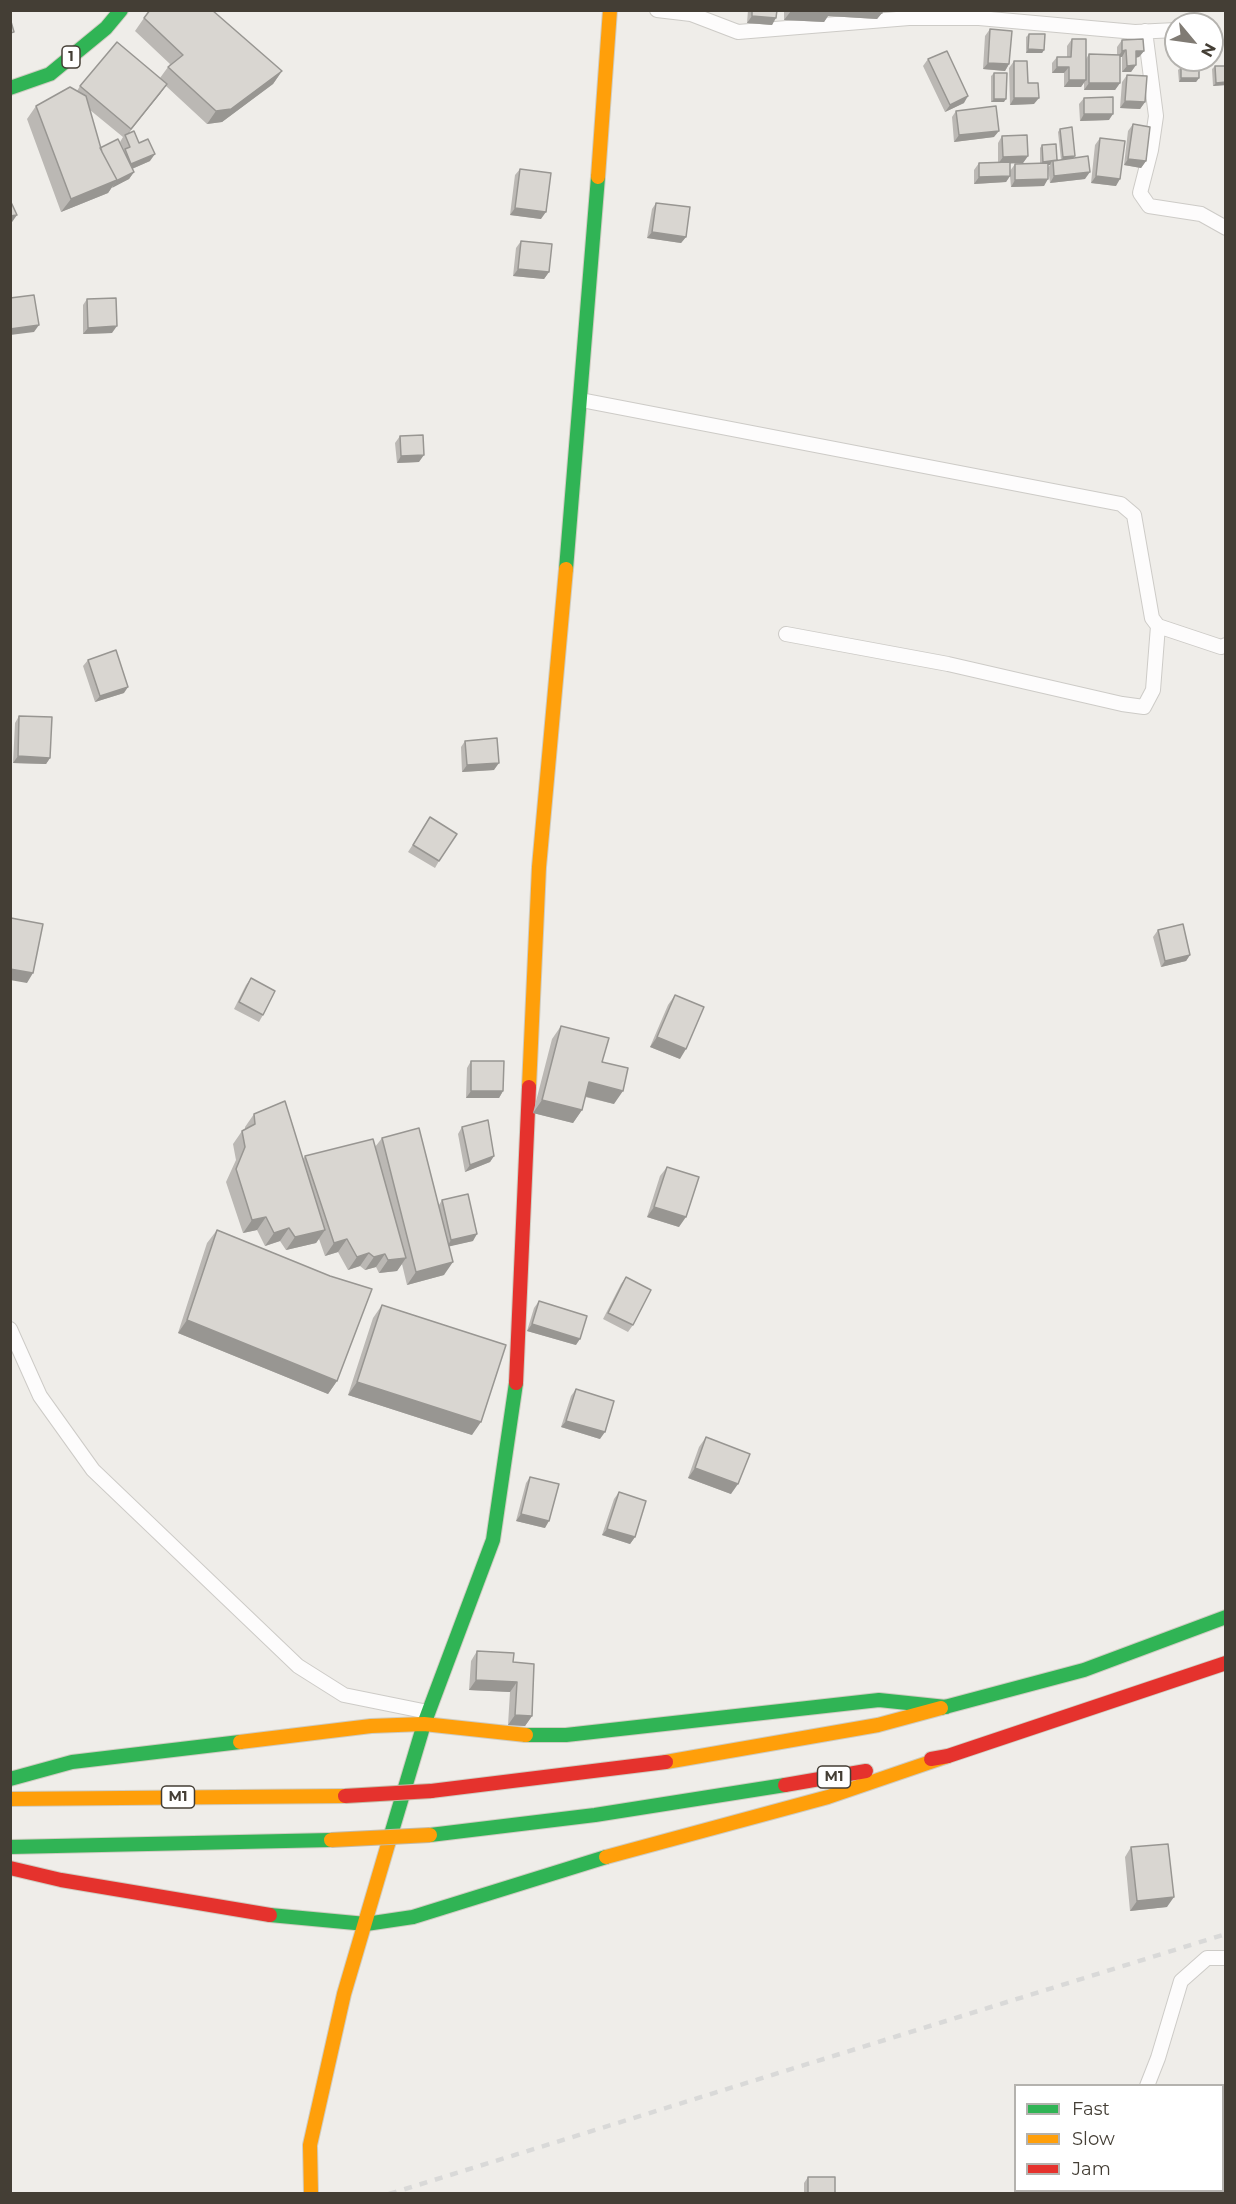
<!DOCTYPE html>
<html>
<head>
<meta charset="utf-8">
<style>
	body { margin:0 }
	#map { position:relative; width:1236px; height:2204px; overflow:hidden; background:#efede9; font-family:Montserrat,sans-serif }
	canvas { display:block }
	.frame { position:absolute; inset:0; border:12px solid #443e35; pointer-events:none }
	.legend { position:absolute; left:1014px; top:2084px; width:210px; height:108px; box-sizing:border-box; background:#fff; border:2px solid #b4b2ae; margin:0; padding:8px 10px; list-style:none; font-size:18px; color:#443e35 }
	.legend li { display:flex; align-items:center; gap:12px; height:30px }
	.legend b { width:30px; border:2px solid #b4b2ae }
	.north { position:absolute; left:1164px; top:12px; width:60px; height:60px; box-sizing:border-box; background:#fff; border:2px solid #b4b2ae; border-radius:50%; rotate:119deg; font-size:16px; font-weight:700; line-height:24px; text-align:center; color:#443e35 }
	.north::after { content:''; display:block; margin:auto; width:21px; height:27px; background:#807b74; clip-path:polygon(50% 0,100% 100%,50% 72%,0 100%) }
</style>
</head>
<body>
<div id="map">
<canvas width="1236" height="2204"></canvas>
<div class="frame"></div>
<ul class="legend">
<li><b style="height:8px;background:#30b455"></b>Fast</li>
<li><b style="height:8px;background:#ff9f0a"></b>Slow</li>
<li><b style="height:8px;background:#e5322d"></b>Jam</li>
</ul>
<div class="north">N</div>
</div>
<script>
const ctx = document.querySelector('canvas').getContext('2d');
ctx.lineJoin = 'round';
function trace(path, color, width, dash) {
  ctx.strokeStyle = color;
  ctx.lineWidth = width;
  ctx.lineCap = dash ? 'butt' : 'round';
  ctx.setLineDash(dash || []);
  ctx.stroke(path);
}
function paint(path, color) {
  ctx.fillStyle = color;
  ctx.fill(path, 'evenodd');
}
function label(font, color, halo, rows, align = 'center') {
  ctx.font = font + ' Montserrat,sans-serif';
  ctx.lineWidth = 5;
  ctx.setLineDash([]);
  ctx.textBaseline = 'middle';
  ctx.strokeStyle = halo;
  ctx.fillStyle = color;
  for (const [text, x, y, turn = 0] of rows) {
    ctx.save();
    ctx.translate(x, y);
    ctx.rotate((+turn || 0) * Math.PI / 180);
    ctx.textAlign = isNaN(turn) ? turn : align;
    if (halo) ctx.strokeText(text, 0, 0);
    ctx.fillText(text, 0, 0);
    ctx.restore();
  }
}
const street = new Path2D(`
	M657 10 691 14 738 32 909 18H979L1135 32 1176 30
	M1145 31 1156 116 1151 150 1140 193 1149 206 1201 214 1226 228
	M581 400 1121 504 1134 515 1152 618 1158 626 1153 690 1144 707 1122 704 948 664 786 634
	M1158 626 1221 647 1226 645
	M10 1329 40 1396 93 1470 298 1666 344 1695 428 1712
	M1147 2086 1158 2058 1181 1981 1207 1958H1226
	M1075 2194 1078 2190`);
const fast = new Path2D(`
	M10 88 50 74 106 28 121 10
	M566 569 598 177
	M941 1708 1084 1670 1226 1617
	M526 1735H566L879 1700 946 1707
	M10 1779 72 1762 240 1742
	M430 1835 595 1815 785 1785
	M389 1841 424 1724 493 1540 516 1383
	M10 1847 331 1840
	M270 1915 366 1924 413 1917 606 1857`);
const slow = new Path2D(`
	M598 177 610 10
	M529 1087 539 867 566 569
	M240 1742 371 1726 424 1724 526 1735
	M666 1762 878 1725 941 1708
	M10 1799 345 1796
	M606 1857 828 1797 948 1756
	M311 2194 310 2145 344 1994 389 1841`);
const jam = new Path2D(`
	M516 1383 529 1087
	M931 1759 948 1756 1226 1663
	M785 1785 866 1771
	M431 1791 666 1762
	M10 1868 61 1880 270 1915`);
trace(street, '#cdcbc7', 16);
trace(fast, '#cfccc1', 16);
trace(slow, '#cfccc1', 16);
trace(jam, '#cfccc1', 16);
trace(street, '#fdfcfc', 14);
trace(fast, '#30b455', 14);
trace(slow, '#ff9f0a', 14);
trace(jam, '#e5322d', 14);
trace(new Path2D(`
	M389 2194 1226 1934`), '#d9d9d8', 4.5, [8, 8]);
const slowBridge = new Path2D(`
	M331 1840 430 1835`);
const jamBridge = new Path2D(`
	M345 1796 431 1791`);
trace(slowBridge, '#c5baa5', 16, []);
trace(jamBridge, '#c5baa5', 16, []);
trace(slowBridge, '#ff9f0a', 14);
trace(jamBridge, '#e5322d', 14);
paint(new Path2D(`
	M748 10H777L772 25 747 23Z
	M784 10H882V13L877 19 828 16 824 22 784 20Z
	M144 18 282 71 273 84 222 122 207 124 166 86 128 134 139 143 150 161 132 169 134 172 129 179 112 187 108 193 61 212 27 119 36 106 77 91 80 86 160 78 168 67 170 64 135 31ZM90 110 123 137 120 142 124 150 123 151 100 148Z
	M990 29 1009 64 1005 71 983 69 985 36Z
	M1029 34 1044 50 1042 53H1026V37Z
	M1072 39 1086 59 1089 54 1117 55V47L1122 40 1144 51 1139 57 1136 58V65L1131 72H1122V57H1120V83L1115 90H1084V82L1081 87H1064V73H1052V63L1057 57H1067V46Z
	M928 59 964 103 945 112 923 66Z
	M1014 61 1028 83 1034 104 1010 105 1009 68Z
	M1215 66H1226V85L1213 86 1212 69Z
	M1181 67 1199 78 1196 82H1179L1178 70Z
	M994 73 1004 102H991V76Z
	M1127 75 1145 102 1140 109 1120 108 1122 82Z
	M1084 98 1109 120 1080 121 1079 104Z
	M956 111 994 137 954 142 952 117Z
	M1133 124 1146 161 1141 168 1124 165 1128 131Z
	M1060 129 1073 158 1085 179 1050 183 1048 168 1050 165H1048L1044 186 1011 187 1010 176 1006 182 974 184V170L979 163H998V143L1002 136 1028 156 1023 163H1010V171L1015 164 1040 163V148L1042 145 1057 160H1061L1058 132Z
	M1100 138 1116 186 1091 183 1095 145Z
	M520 169 541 219 510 215 515 175Z
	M656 203 686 237 681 243 647 238 652 209Z
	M521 241 549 272 544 279 513 276 516 248Z
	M87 299 112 333 83 334V305Z
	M400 436 419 462 397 463 395 443Z
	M88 660 124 693 95 702 83 666Z
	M19 716 50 758 46 764 13 763 15 723Z
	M465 741 494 770 462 772 461 747Z
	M426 824 439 861 435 868 408 852Z
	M1158 930 1190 955 1186 961 1161 967 1153 937Z
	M251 978 263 1015 259 1022 234 1009 246 985Z
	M675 995 680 1059 650 1047 668 1005Z
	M561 1026 602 1062 614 1104 585 1097 582 1110 573 1123 533 1113 552 1039Z
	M471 1061 503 1091 499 1098H466L467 1068Z
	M254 1114 303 1159 305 1156 375 1147 382 1138 439 1205 442 1200 473 1241 449 1246 444 1275 407 1285 402 1264 397 1271 379 1273 376 1267 365 1270 360 1266 348 1270 338 1252 325 1256 319 1239 316 1243 286 1250 280 1241 265 1246 257 1230 243 1233 226 1182 236 1160 233 1144 242 1131 245 1129V1127Z
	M462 1127 494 1156 490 1162 465 1172 458 1134Z
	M667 1167 679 1227 647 1217 660 1176Z
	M217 1230 337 1381 328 1394 178 1333 207 1243Z
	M626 1277 633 1325 628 1332 603 1319 621 1284Z
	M539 1301 576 1345 527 1331 534 1308Z
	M382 1305 472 1435 348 1395 373 1318Z
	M576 1389 600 1439 561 1427 571 1396Z
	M706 1437 731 1494 688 1478 699 1447Z
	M530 1477 545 1528 516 1521 526 1483Z
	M619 1492 635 1537 630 1544 602 1535 614 1499Z
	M477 1651 513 1662 532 1716 525 1726 508 1725 510 1692 469 1690 471 1661Z
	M1131 1847 1167 1907 1130 1911 1125 1857Z
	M808 2177 835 2193H804V2183Z`), '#bbb8b4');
paint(new Path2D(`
	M848 10 882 13 877 19 828 16 824 22 784 20 791 11Z
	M752 16 776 18 772 25 747 23Z
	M1028 49 1044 50 1042 53H1026Z
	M1126 50 1122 57H1118L1122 51Z
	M1136 51H1144L1139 57 1131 58Z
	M988 63 1009 64 1005 71 983 69Z
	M1136 65 1131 72H1122L1127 66Z
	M1057 67H1069L1064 73H1052Z
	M282 71 273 84 222 122 207 124 216 111Z
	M1181 78H1199L1196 82H1179Z
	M1069 80H1086L1081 87H1064Z
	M1226 82V85L1213 86 1216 83Z
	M1089 83H1120L1115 90H1084Z
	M167 84 160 94 124 138 131 129Z
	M968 96 964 103 945 112 950 105Z
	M1014 98H1039L1034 104 1010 105Z
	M994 99H1006L1004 102H991Z
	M1125 101 1145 102 1140 109 1120 108Z
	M1084 114H1113L1109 120 1080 121Z
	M999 131 994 137 954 142 959 135Z
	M155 154 150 161 127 171 131 164Z
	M1028 156 1023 163 998 164 1003 157Z
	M1075 156 1073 159 1061 161 1063 157Z
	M1128 159 1146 161 1141 168 1124 165Z
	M1052 161 1050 165H1040L1043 162Z
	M134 172 129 179 112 188 116 181Z
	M1090 172 1085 179 1050 183 1054 176Z
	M1010 176 1006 182 974 184 979 177Z
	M1096 176 1120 179 1116 186 1091 183Z
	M1048 179 1044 186 1011 187 1015 180Z
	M117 180 108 193 61 212 71 199Z
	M515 208 546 212 541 219 510 215Z
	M17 215 10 225V216Z
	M652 232 686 237 681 243 647 238Z
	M518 269 549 272 544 279 513 276Z
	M39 325 34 332 10 335V329Z
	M117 326 112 333 83 334 88 328Z
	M424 455 419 462 397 463 401 456Z
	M128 687 124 693 95 702 100 696Z
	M18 756 50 758 46 764 13 763Z
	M499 763 494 770 462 772 467 765Z
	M1190 955 1186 961 1161 967 1165 961Z
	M10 969 33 973 27 983 10 980Z
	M657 1037 686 1049 680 1059 650 1047Z
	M589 1082 623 1091 614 1104 580 1095Z
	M471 1091H503L499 1098H466Z
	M542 1100 582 1110 573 1123 533 1113Z
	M494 1156 490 1162 465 1172 470 1165Z
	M654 1207 686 1217 679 1227 647 1217Z
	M266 1217 257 1230 243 1233 252 1220Z
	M289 1228 280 1241 265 1246 274 1233Z
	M325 1230 316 1243 286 1250 295 1237Z
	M477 1234 473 1241 447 1247 451 1240Z
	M347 1239 338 1252 325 1256 334 1243Z
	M369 1253 360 1266 348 1270 357 1257Z
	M385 1254 376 1267 365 1270 374 1257Z
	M406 1258 397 1271 379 1273 388 1260Z
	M453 1262 444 1275 407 1285 416 1272Z
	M187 1320 337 1381 328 1394 178 1333Z
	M532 1324 580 1339 576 1345 527 1331Z
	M357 1382 481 1422 472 1435 348 1395Z
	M566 1421 605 1432 600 1439 561 1427Z
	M695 1468 738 1484 731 1494 688 1478Z
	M521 1514 549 1521 545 1528 516 1521Z
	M607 1529 635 1537 630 1544 602 1535Z
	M476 1680 517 1682 510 1692 469 1690Z
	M515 1715 532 1716 525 1726 508 1725Z
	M1174 1897 1167 1907 1130 1911 1137 1901Z`), '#989692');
const building = new Path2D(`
	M150 10H212L282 71 231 109 216 111 168 67 183 55 144 18Z
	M752 10H777L776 18 752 16Z
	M791 10H831V12Z
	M848 10H882V13Z
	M10 18 14 32 10 33Z
	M990 29 1012 31 1009 64 988 63Z
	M1029 34H1045L1044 50 1028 49Z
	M1072 39H1086V80H1069V67H1057V57H1071Z
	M1143 39 1144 51H1136V65L1127 66 1126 50 1122 51V40Z
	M117 42 167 84 131 129 80 86Z
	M947 51 968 96 950 105 928 59Z
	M1089 54 1120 55V83H1089Z
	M1014 61H1027L1028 83H1038L1039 98H1014Z
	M1215 66H1226V82L1216 83Z
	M1181 67H1199V78H1181Z
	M994 73H1007L1006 99H994Z
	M1127 75 1147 76 1145 102 1125 101Z
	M70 87 86 96 102 152 117 180 71 199 36 106Z
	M1113 97V114H1084V98Z
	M996 106 999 131 959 135 956 111Z
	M1133 124 1150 127 1146 161 1128 159Z
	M1072 127 1075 156 1063 157 1060 129Z
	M134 131 139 143 148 139 155 154 131 164 125 149 130 147 125 135Z
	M1027 135 1028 156 1003 157 1002 136Z
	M1100 138 1125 141 1120 179 1096 176Z
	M118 139 134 172 116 181 117 180 100 148Z
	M1056 144 1057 160 1043 162 1042 145Z
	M1088 156 1090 172 1054 176 1053 161Z
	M1010 162V176L979 177V163Z
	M1048 163V179L1015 180V164Z
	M520 169 551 173 546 212 515 208Z
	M10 200 17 215 10 216Z
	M656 203 690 207 686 237 652 232Z
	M521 241 552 244 549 272 518 269Z
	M34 295 39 325 10 329V298Z
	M116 298 117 326 88 328 87 299Z
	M423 435 424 455 401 456 400 436Z
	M116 650 128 687 100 696 88 660Z
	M19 716 52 717 50 758 18 756Z
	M497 738 499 763 467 765 465 741Z
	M430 817 457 834 439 861 413 845Z
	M11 918 43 924 33 973 10 969Z
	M1183 924 1190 955 1165 961 1158 930Z
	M251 978 275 991 263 1015 239 1002Z
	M675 995 704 1007 686 1049 657 1037Z
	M561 1026 609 1038 602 1062 628 1068 623 1091 589 1082 582 1110 542 1100Z
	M471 1061H504L503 1091H471Z
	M285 1101 325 1230 295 1237 289 1228 274 1233 266 1217 252 1220 236 1169 245 1147 242 1131 255 1124 254 1114Z
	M488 1120 494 1156 470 1165 462 1127Z
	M419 1128 453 1262 416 1272 382 1138Z
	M373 1139 406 1258 388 1260 385 1254 374 1257 369 1253 357 1257 347 1239 334 1243 305 1156Z
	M667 1167 699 1177 686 1217 654 1207Z
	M468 1194 477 1234 451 1240 442 1200Z
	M217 1230 330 1276 372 1289 337 1381 187 1320Z
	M626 1277 651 1290 633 1325 608 1313Z
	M539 1301 587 1316 580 1339 532 1324Z
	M382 1305 506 1345 481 1422 357 1382Z
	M576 1389 614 1401 605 1432 566 1421Z
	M706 1437 750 1454 738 1484 695 1468Z
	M530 1477 559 1484 549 1521 521 1514Z
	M619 1492 646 1501 635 1537 607 1529Z
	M477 1651 514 1653 513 1662 534 1664 532 1716 515 1715 517 1682 476 1680Z
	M1168 1844 1174 1897 1137 1901 1131 1847Z
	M808 2177H835V2193H808Z
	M1044 2190H1055L1060 2193H1042Z`);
paint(building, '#d9d6d1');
trace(building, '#989692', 1.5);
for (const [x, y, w] of [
	[71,57,18],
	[834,1777,33],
	[178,1797,33]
]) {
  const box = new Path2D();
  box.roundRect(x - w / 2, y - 11, w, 22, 4.5);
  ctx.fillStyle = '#fff';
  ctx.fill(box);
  trace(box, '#443e35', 1.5);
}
label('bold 14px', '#443e35', null, [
	["1",71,57],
	["M1",834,1777],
	["M1",178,1797]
]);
</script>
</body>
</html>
